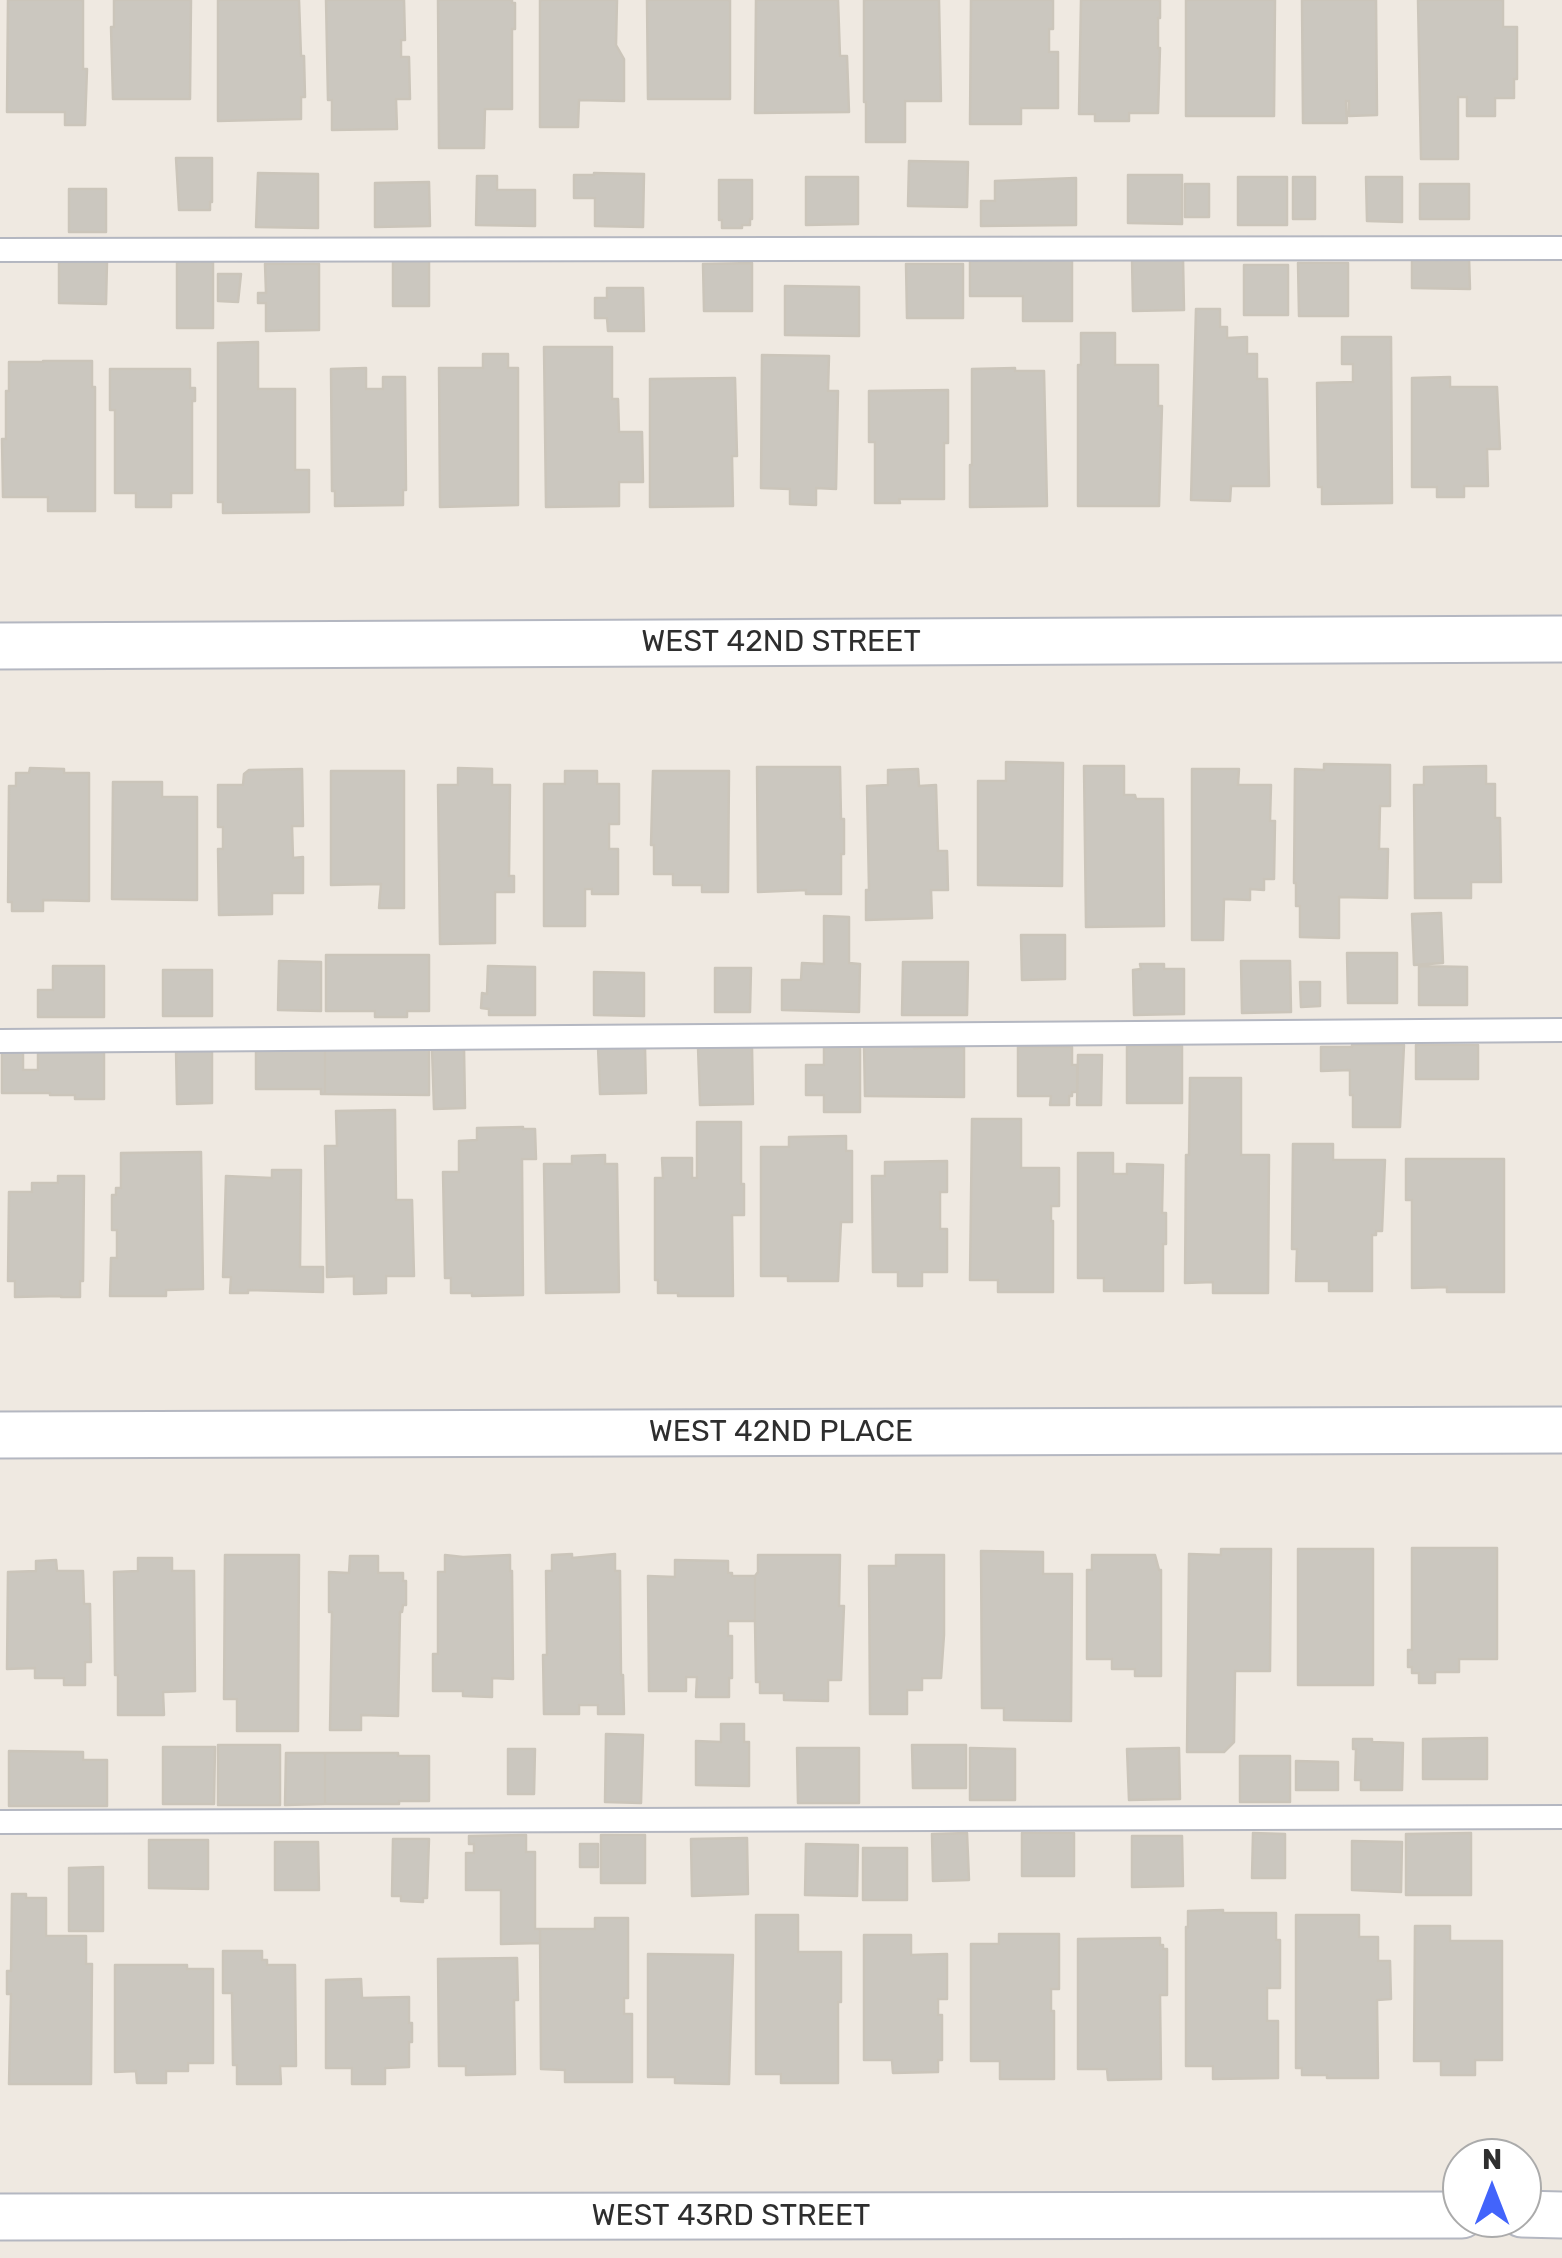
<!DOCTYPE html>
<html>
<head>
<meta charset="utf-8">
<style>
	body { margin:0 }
	#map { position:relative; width:1562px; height:2258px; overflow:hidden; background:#efe9e1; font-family:Rubik,sans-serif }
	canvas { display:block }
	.north { position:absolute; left:1442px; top:2138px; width:100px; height:100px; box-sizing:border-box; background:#fff; border:2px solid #ababab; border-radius:50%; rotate:0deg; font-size:28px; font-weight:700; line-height:40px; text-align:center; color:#2e2e2e }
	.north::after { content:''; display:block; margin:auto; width:35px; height:45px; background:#4264fb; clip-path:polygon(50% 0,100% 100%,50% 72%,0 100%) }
</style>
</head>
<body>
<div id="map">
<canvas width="1562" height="2258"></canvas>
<div class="north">N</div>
</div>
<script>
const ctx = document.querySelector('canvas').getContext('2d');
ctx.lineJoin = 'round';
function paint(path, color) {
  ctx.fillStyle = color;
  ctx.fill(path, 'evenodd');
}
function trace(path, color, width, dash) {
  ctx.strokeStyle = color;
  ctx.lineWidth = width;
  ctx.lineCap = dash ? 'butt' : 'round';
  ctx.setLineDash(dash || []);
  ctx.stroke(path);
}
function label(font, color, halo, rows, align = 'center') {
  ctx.font = font + ' Rubik,sans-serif';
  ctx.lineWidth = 8;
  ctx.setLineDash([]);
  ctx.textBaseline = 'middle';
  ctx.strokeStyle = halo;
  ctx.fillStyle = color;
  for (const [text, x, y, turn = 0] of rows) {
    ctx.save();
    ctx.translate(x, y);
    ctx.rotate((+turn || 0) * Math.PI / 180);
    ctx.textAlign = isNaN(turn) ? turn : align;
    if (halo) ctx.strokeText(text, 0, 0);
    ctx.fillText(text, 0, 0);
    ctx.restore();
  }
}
const building = new Path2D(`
	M8 0H83V69H87L85 125H65V112H7Z
	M114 0H191L190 99H113L111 27H114Z
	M218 0H299L301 56H304L305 97H301V119L218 121Z
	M326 0H404L405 40H401V57H409L410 99H396L397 129 332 130V100H328Z
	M438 0H512V3H515V29H512V109H485L484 148H439Z
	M540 0H617L616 45 624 59V101L579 100 578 127H540Z
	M647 0H730V99H648Z
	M756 0H838L840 56H847L849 112 755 113Z
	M864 0H939L941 101H905V142H866V102H864Z
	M971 0H1053V29H1049V52H1058V108H1021V124H970Z
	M1081 0H1160V18H1158V48H1160L1158 113H1129V121H1095V114H1079Z
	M1186 0H1275L1274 116H1186Z
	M1302 0H1376L1377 115 1349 116V101H1346L1347 123H1303Z
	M1418 0H1503V27H1517V79H1514V98H1495V116H1467V97H1458V159H1421Z
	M176 158H212V202H210V210H179Z
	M909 161 968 162 967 207 908 206Z
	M258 173 318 174V228L256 227Z
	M594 173 644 174 643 227 595 226V198H574V175H594Z
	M1128 175H1182V224L1128 223Z
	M477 176H497V190H535V226L476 225Z
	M806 177H858V224L806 225Z
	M1238 177H1287V225H1238Z
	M1293 177H1315V219H1293Z
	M1366 177H1402V222L1367 221Z
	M1076 178V225L981 226V201H995V181Z
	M719 180H752V219H750V225H742V228H722V220H719Z
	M429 182 430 226 375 227V183Z
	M1185 184H1209V217H1185Z
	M1420 184H1469V219H1420Z
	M69 189H106V232H69Z
	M1469 257 1470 289 1412 288V258Z
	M1072 258V321H1023V296H970V259Z
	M1132 258H1183L1184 310 1133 311Z
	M393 260H429V306H393Z
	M59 262H107L106 304 59 303Z
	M177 262H213V328H177Z
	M752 263V311H704L703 264Z
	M1298 263H1348V316H1299Z
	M265 264H319V330L266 331V303H258V293H266Z
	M906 264H963V318H907Z
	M1244 265H1288V315H1244Z
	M218 274H241L238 302 218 301Z
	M785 286 859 287V336L785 335Z
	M607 288H643L644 331H608L607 318H595V298H607Z
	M1196 309H1220V327H1227V338L1247 337V354H1257V379H1267L1269 486H1231L1230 501 1191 500Z
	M1081 333H1115V365H1158V406H1162L1159 506H1078V365H1081Z
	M1342 337H1391L1392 503 1322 504V487H1318L1317 383 1353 382V364H1342Z
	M258 342V389H295V470H309V512L223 513V502H218V343Z
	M544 347H612V399H618L619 432H642L643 482H619V506L546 507Z
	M483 354H508V368H518V505L440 507 439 368H483Z
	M762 355 829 356 828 391H838L836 489 816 488V505L790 504V489L761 488Z
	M43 361H92V387H95V511H48V497H3L2 439H6V391H9V362H43Z
	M366 368V389H383V377H405L406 490H403V505L335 506V491H332L331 369Z
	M1015 368V371H1044L1047 506 970 507V465H972V369Z
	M110 369H190V388H195V401H192V493H171V507H136V493H115V410H110Z
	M1450 377V387H1497L1500 449H1487L1488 486H1464V497H1437V487H1412V378Z
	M735 378 737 456H732L733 506 650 507V379Z
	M948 390V443H944V499H899L900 503H875V442H869V391Z
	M1006 762 1063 763 1062 886 978 885V781H1006Z
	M1324 764 1390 765V806H1380L1379 849H1388L1387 898 1339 897V938L1300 937V906H1296V883H1294L1295 769 1324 770Z
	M1084 766H1124V795H1135L1136 799H1163L1164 926 1086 927Z
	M1486 766V784H1495V818H1500L1501 882H1471V898H1415L1414 785H1424V767Z
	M757 767H840L841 819H844V854H841V894H806V890L758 892Z
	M30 768 64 769V773H89V901L43 900V911H12V902H8L9 786H16V773H29Z
	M458 768 492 769V785H510L509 876H514V892H495V943L440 944 438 785H458Z
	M302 769 303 826H292L293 858 303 857V893H272V914L219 915 218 849H223V827H218V785H243L244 774 249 770Z
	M918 769 919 786 936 785 938 851H947L948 890H931L932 918 866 920V890H869L867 786 888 785V770Z
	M1192 769H1239L1238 785H1271L1270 821H1275L1274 879H1264V890L1250 889V900L1224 899 1223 940H1192Z
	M331 771H404V908H379L381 884 331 885Z
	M565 771H597V784H619V824H609V849H618V894H592V889H585V926H544V784H565Z
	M653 771H729L728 892H702V885H673V874H654V845H651Z
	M113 782H162V797H197V900L112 899Z
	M1441 913 1443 963 1414 965 1412 914Z
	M824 916 849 917V963L860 964 859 1012 782 1010V980H801L802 963 824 964Z
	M1021 935H1065V979L1022 980Z
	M1347 953H1397V1003H1348Z
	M326 955H429V1011H407V1017H375V1011H326Z
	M279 961 321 962V1011L278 1010Z
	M1241 961H1290L1291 1012 1242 1013Z
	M903 962H968L967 1015H902Z
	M1140 964H1164V969H1184V1014L1134 1015 1133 970 1141 969Z
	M53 966H104V1017H38V990H53Z
	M488 966 535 967V1015H489V1009L481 1008 482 993 487 994Z
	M1419 966 1467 967V1005H1419Z
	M715 968H751L750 1012H715Z
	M163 970H212V1016H163Z
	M594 972 644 973V1016L594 1015Z
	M1300 982H1320V1006L1301 1007Z
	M914 1043V1048L964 1047V1097L865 1096 864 1044Z
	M1352 1045H1404L1400 1127H1353V1095H1350V1070L1321 1071V1047H1352Z
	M1416 1045H1478V1079H1416Z
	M1127 1046H1182V1103H1127Z
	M598 1047H645L646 1093 600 1094Z
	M698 1047H752L753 1104 700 1105Z
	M824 1047H860V1112H824V1095H806V1065H824Z
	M1018 1047H1072V1065H1077V1092H1072V1096H1069V1105H1050L1051 1096H1018Z
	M256 1048 325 1050V1094H321V1089H256Z
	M398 1048H429V1095L325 1094V1050H398Z
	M432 1048H464L465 1108 434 1109Z
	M176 1049H212V1103L177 1104Z
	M2 1050H23V1070H38V1050H104V1099H75V1095H50V1093H2Z
	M1078 1055H1102L1101 1105H1077Z
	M1190 1078H1241V1155H1269L1268 1293H1213V1282L1185 1283 1186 1155H1189Z
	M395 1110 396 1200H412L414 1276H386V1293L354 1294V1276L327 1277 325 1146H337L336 1111Z
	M972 1119H1021V1168H1059V1206H1051V1221H1053V1292H998V1280H970Z
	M697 1122H741V1184H744V1215H732L733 1296H678V1293H658V1280H655V1178H663L662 1158H692V1178H697Z
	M523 1127V1129H535L536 1159H522L523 1295 472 1296V1293H451V1278H445L443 1172H459V1141L477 1140V1128Z
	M846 1136V1151H852V1222H841L838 1281H788V1276H761V1147H789V1137Z
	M1293 1144H1333V1160H1385L1382 1231H1376V1235H1372V1291H1329V1281H1296L1297 1249H1292Z
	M201 1152 203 1289 166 1290V1296H110L111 1258H117V1230H112V1195H116V1188H121V1153Z
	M1078 1153H1113V1174H1127V1164L1163 1165 1162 1213H1166V1244H1163V1291H1104V1278H1078Z
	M605 1155V1164H617L619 1292 546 1293 544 1164H572V1156Z
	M1406 1159H1504V1292H1447V1287L1412 1288V1200H1406Z
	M947 1161V1192H940V1229H947V1272H922V1286H898V1272H873L872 1176H885V1162Z
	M272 1170H301L300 1267H323V1292L248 1290V1293H230L231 1277H223L226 1176 272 1178Z
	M58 1176H84L83 1281H80V1297H61V1296L15 1297V1281H8L9 1192H32V1183H58Z
	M1412 1548H1497V1659H1459V1672H1435V1683H1419V1673H1412V1667H1408V1650H1412Z
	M1221 1549H1271L1270 1671H1235L1234 1742 1224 1752H1187L1189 1554 1221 1555Z
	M1298 1549H1373V1685H1298Z
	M981 1551 1043 1552V1574H1072L1071 1721 1004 1720V1708H982Z
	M572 1554V1558L615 1554V1571H620L621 1675H623L624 1714H598V1705H579V1714H544L543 1655H547L546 1571H552V1555Z
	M225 1555H299L298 1731H237V1699H224Z
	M445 1555 463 1557 510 1555V1571H512L513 1679 492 1678V1697L463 1696V1691H433V1654H438V1572H445Z
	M758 1555H840L839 1606H844L841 1680H828V1701L784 1700V1693H760V1682H756L755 1621V1576L758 1572Z
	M896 1555H944V1635L941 1678H922V1690H907V1714H870L869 1566H896Z
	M1092 1555H1155L1159 1570H1161V1676H1135V1669H1112V1659H1087V1570H1092Z
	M350 1556H378V1573H403V1581H406V1605H403L402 1612H400L398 1716 361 1715V1730H330L332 1612H329V1572L349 1573Z
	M138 1558H172V1571H194L195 1691 163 1692 164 1715H118V1675H115L114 1572 138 1571Z
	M56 1560 57 1571H83L84 1604H90L91 1662H85V1685H64V1678H35V1668L7 1669 8 1572 36 1571V1561Z
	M675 1560 728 1561V1573H732V1576H755V1621H728V1636H732V1678H729V1697H696L697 1677H686V1691H649L648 1576 675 1577Z
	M721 1724H744V1742H749V1786L696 1785V1741L721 1742Z
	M606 1734 643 1735 641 1803 605 1802Z
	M1487 1738V1779H1423V1739Z
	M1353 1739H1372V1742L1403 1743 1402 1790H1361V1780H1355L1356 1749H1353Z
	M218 1745H280V1805H218Z
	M912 1745H966V1788H913Z
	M163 1747H215L214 1804H163Z
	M797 1748H859V1803H798Z
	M970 1748 1015 1749V1800H970Z
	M1179 1748 1180 1799 1129 1800 1127 1749Z
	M508 1749H535L534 1794H508Z
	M9 1751 83 1752V1760H107V1806H9Z
	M286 1753H325V1804L285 1805Z
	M325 1753H398V1756H429V1801H399V1804H325Z
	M1240 1756H1290V1802H1240Z
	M1296 1761 1338 1762V1790H1296Z
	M967 1833 969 1880 933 1881 932 1834Z
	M1022 1833H1074V1876H1022Z
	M1253 1833 1285 1834V1878H1252Z
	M1471 1833V1895H1406V1834Z
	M526 1835V1852H535V1929H540V1943L501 1944V1890H466V1853H474V1844H469V1836Z
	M601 1835H645V1883H601Z
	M1132 1836H1182L1183 1886 1132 1887Z
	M747 1838 748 1894 692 1896 691 1839Z
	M393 1839H429L427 1898H423V1902L401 1901V1896H392Z
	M149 1840H208V1889L149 1888Z
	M1352 1841 1402 1842 1401 1892 1352 1890Z
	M275 1842H318L319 1890H275Z
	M580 1844H598V1867H580Z
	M806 1844 858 1845 857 1896 805 1895Z
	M863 1848H907V1900H863Z
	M103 1867V1931H69V1868Z
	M12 1894H26V1898H46V1936H86V1964H92L91 2084H9L11 1994H7V1971H11Z
	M1223 1910V1913H1276V1940H1280V1988H1267V2021H1278V2078L1213 2079V2066H1186V1927H1188V1911Z
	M756 1915H798V1952H841V2002H838V2083H781V2074H756Z
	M1296 1915H1359V1937H1378V1961H1390L1391 1999 1377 2000 1378 2078H1327V2075H1302V2068H1296Z
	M595 1918H628V1998H624V2014H632V2082H565V2070L541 2069 540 1929H595Z
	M1415 1926H1450V1941H1502V2060H1475V2075H1441V2061H1414Z
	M999 1934H1059V1989H1051V2011H1054V2079H1000V2061H971V1944H999Z
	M864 1935H911V1955L947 1954V1999H938V2015H942V2060H938V2072L893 2073 892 2060H864Z
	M1160 1938V1945H1163V1949H1167V1995H1160L1161 2079 1108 2080 1107 2069H1078V1939Z
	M223 1951H262V1960H267V1965H295L296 2066H280L281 2084H237V2065H233L232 1993H223Z
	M648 1954 733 1955 729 2084 675 2083V2077H648Z
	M517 1958 518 2000H514L515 2074 466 2075V2066H439L438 1959Z
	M115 1965H187V1969H213V2063H188V2071H166V2083H137L136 2071 115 2072Z
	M361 1979 362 1998 409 1997V2023H412V2042H409V2067L385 2068V2084H352V2068H326V1980Z`);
paint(building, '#cbc7bf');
trace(building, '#cbc5ba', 2.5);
const service = new Path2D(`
	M0 250 1562 248
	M0 1041 1562 1030
	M0 1822 1562 1817`);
const minor = new Path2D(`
	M0 646 1562 639
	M0 1435 1562 1430
	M1522 2214 1562 2215
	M0 2217 1462 2215`);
trace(service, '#b4b7c1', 26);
trace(minor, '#b4b7c1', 49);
trace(service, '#fff', 22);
trace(minor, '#fff', 45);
label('30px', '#2e2e2e', '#fff', [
	["WEST 42ND STREET",781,642],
	["WEST 42ND PLACE",781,1432],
	["WEST 43RD STREET",731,2216]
]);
</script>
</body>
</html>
